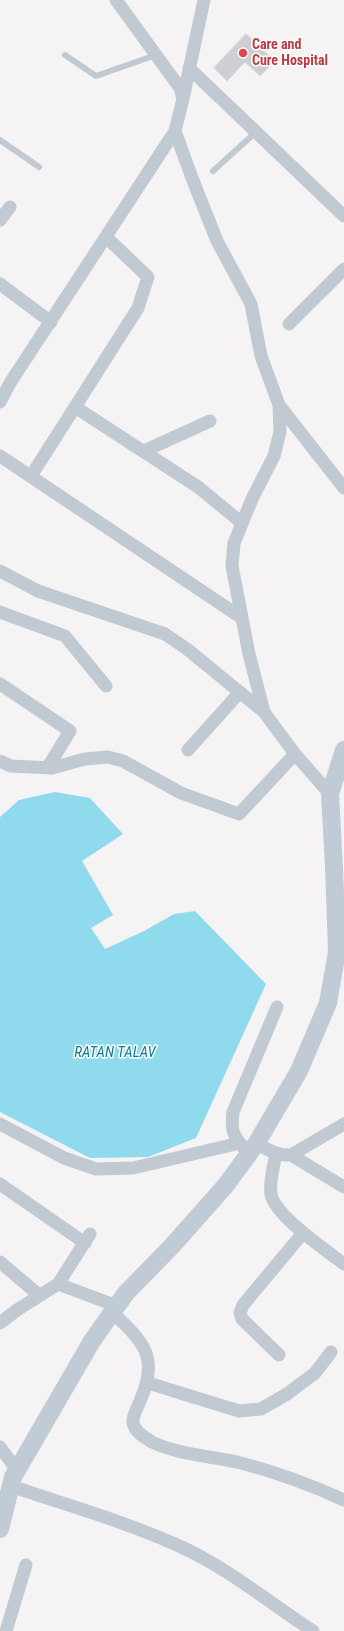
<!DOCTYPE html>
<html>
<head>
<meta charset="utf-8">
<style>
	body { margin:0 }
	canvas { display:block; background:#f5f3f3 }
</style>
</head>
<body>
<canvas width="344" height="1631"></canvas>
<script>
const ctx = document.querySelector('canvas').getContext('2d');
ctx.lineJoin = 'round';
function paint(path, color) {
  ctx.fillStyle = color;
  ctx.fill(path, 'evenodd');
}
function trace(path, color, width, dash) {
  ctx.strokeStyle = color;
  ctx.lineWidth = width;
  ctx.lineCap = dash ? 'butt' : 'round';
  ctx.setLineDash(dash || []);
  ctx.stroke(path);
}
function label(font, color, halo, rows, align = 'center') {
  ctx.font = font + ' "Roboto Condensed",sans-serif';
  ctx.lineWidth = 3;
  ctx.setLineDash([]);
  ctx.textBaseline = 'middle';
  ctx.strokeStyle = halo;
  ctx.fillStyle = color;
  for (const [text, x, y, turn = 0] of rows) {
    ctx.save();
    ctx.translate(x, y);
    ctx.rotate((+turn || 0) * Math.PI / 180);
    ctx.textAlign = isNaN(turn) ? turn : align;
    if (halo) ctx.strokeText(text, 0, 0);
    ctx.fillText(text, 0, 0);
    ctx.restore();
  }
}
paint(new Path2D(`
	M55 792 90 798 123 834 82 861 113 915 91 928 105 949 144 931 174 914 195 911 266 984 196 1138 148 1157 90 1158 0 1112V817L19 800Z`), '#90daee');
const building = new Path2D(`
	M246 34 275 61 260 76 245 62 227 81 214 68Z`);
paint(building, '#cdcfd5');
trace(building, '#d7d9de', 1);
trace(new Path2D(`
	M65 55 96 76 156 55
	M0 140 39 167
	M213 171 256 132`), '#c1cad2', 6);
trace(new Path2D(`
	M116 0 180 88 183 99 175 131 192 178 217 241 251 304 261 356 279 405 280 432 274 456 252 499 234 543 232 566 249 654 264 712 295 754 330 794
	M189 68 344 216
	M183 99 204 0
	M0 220 10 207
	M0 284 51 322
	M289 324 344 269
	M0 402 10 383 175 131
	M279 405 344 488
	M75 407 198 487 242 523
	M144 451 210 421
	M0 456 242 618
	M31 476 138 308 148 277 106 237
	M0 571 38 591 165 634 187 649 264 712
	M0 612 65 636 106 686
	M0 684 70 731 48 767
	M188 750 240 692
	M0 761 11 766 52 768 85 759 108 757 123 761 181 793 239 814 295 754
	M0 1124 64 1158 96 1169 133 1168 240 1143
	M256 1144C268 1149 278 1156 291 1155L344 1124
	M244 1148C232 1134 231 1130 233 1112L277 1007
	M276 1153C274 1166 269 1181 271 1194 274 1215 327 1251 344 1264
	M291 1155 344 1187
	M0 1184 85 1243
	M0 1262 39 1295
	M58 1284 117 1306
	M112 1312C143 1342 160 1356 140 1401 138 1407 132 1416 133 1423 135 1432 145 1438 152 1442 179 1455 212 1456 241 1463 276 1472 311 1485 344 1500
	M0 1323 17 1310 58 1284 90 1234
	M279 1355 242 1319 240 1313 243 1305 303 1233
	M148 1383 239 1411 261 1409 287 1394 315 1373 331 1352
	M0 1447 17 1470
	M11 1486C66 1505 124 1521 177 1545 227 1567 268 1602 313 1631
	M6 1631 26 1565`), '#c1cad2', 13);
trace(new Path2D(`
	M0 1529 13 1477 92 1341 126 1293 172 1246 226 1185 256 1144 299 1071 328 1003 337 952 334 867 330 794 344 750`), '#c1cbd6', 18);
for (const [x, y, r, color] of [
	[243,53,5,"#e0444e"]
]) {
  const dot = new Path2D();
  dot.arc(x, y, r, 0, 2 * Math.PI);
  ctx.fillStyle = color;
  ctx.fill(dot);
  trace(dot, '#fff', 1.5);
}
label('bold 14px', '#be3a42', '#fff', [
	["Care and",252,45],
	["Cure Hospital",252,61]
], 'left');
label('italic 15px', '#0c7c9b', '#fff', [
	["RATAN TALAV",115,1053]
]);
</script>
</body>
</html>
